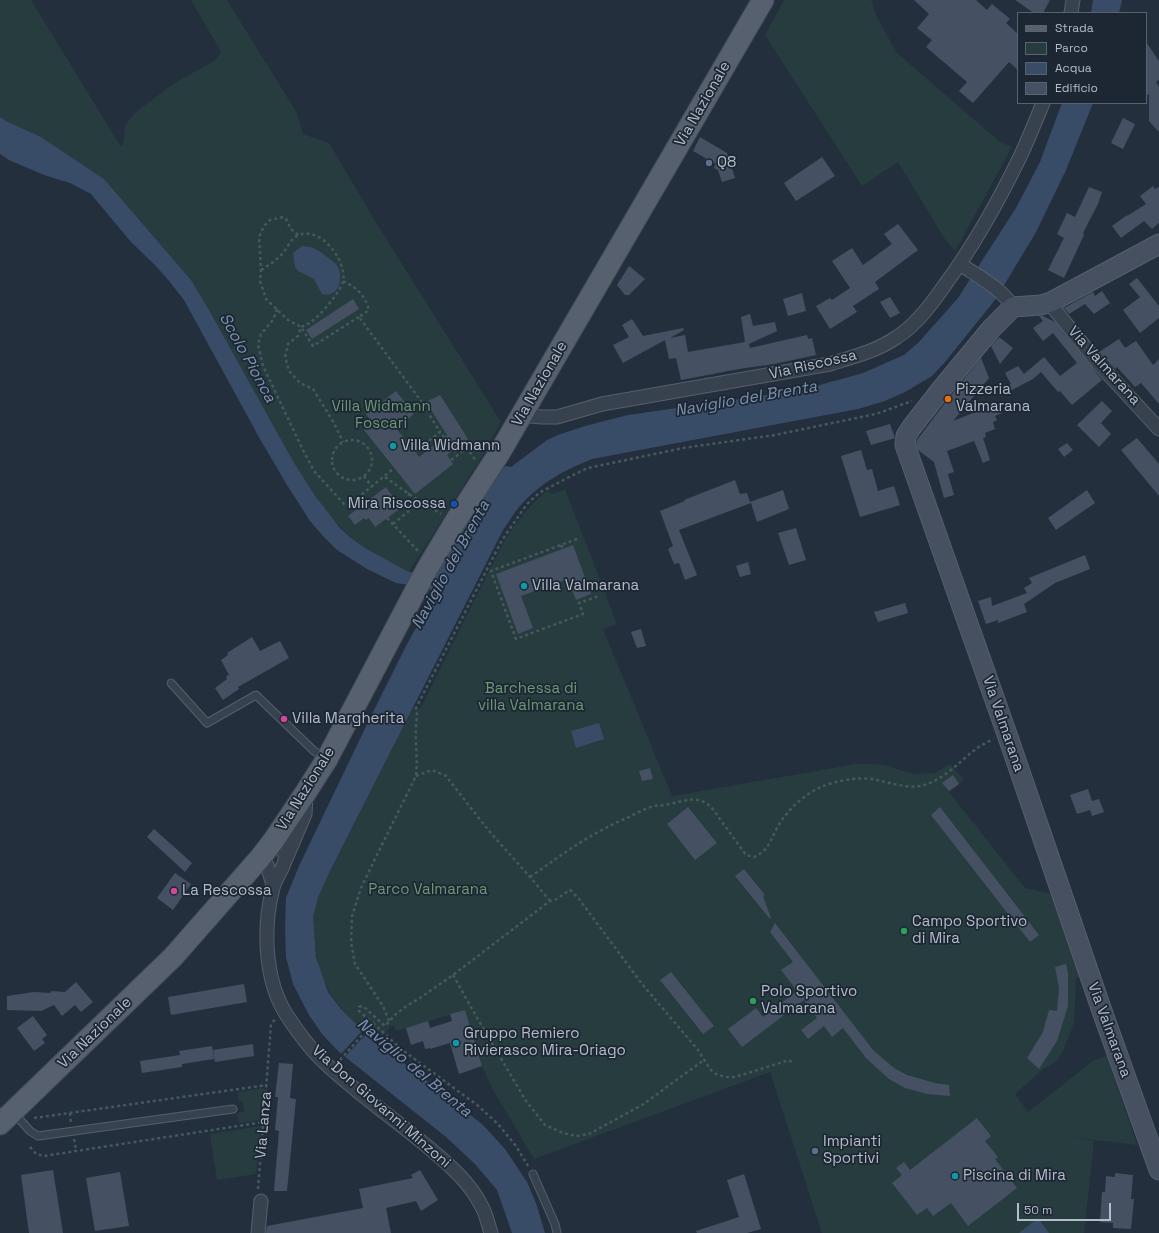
<!DOCTYPE html>
<html>
<head>
<meta charset="utf-8">
<style>
	body { margin:0 }
	#map { position:relative; width:1159px; height:1233px; overflow:hidden; background:#242f3e; font-family:"Space Grotesk",sans-serif }
	canvas { display:block }
	.legend { position:absolute; left:1017px; top:12px; width:130px; height:92px; box-sizing:border-box; background:#1d2633; border:1px solid #59626f; margin:0; padding:5px 7px; list-style:none; font-size:12px; color:#b4bcc9 }
	.legend li { display:flex; align-items:center; gap:8px; height:20px }
	.legend b { width:20px; border:1px solid #59626f }
	.scale { position:absolute; left:1017px; top:1203px; width:94px; height:18px; box-sizing:border-box; border:2px solid #b4bcc9; border-top:0; padding-left:5px; font-size:12px; line-height:14px; white-space:nowrap; color:#b4bcc9; -webkit-text-stroke:3px #1d2633; paint-order:stroke }
</style>
</head>
<body>
<div id="map">
<canvas width="1159" height="1233"></canvas>
<ul class="legend">
<li><b style="height:5px;background:#56606e"></b>Strada</li>
<li><b style="height:11px;background:#263c3f"></b>Parco</li>
<li><b style="height:11px;background:#394c67"></b>Acqua</li>
<li><b style="height:11px;background:#455162"></b>Edificio</li>
</ul>
<div class="scale">50 m</div>
</div>
<script>
const ctx = document.querySelector('canvas').getContext('2d');
ctx.lineJoin = 'round';
function paint(path, color) {
  ctx.fillStyle = color;
  ctx.fill(path, 'evenodd');
}
function trace(path, color, width, dash) {
  ctx.strokeStyle = color;
  ctx.lineWidth = width;
  ctx.lineCap = dash ? 'butt' : 'round';
  ctx.setLineDash(dash || []);
  ctx.stroke(path);
}
function label(font, color, halo, rows, align = 'center') {
  ctx.font = font + ' "Space Grotesk",sans-serif';
  ctx.lineWidth = 3.5;
  ctx.setLineDash([]);
  ctx.textBaseline = 'middle';
  ctx.strokeStyle = halo;
  ctx.fillStyle = color;
  for (const [text, x, y, turn = 0] of rows) {
    ctx.save();
    ctx.translate(x, y);
    ctx.rotate((+turn || 0) * Math.PI / 180);
    ctx.textAlign = isNaN(turn) ? turn : align;
    if (halo) ctx.strokeText(text, 0, 0);
    ctx.fillText(text, 0, 0);
    ctx.restore();
  }
}
paint(new Path2D(`
	M0 0H31L121 147 124 139 125 125 137 111 176 82 216 60 221 52 191 0H227L297 113 303 134 329 143 377 224 501 422 481 458 409 572 365 548 351 538 327 513 293 461 209 310 191 280 104 179 41 137 6 121 0 117Z
	M784 0H871L876 15 896 52 1000 142 1012 147 955 251 944 238 898 162 862 186 765 35Z
	M565 489 617 624 603 629 672 796 856 764H872L885 765 913 774 935 773 950 764 964 780 949 792 1025 888 1056 895 1080 977 1076 978 1074 1023 1062 1053 1056 1062 1043 1069 1015 1094 1028 1112 1094 1060 1107 1056 1137 1145 1070 1137 1094 1141 1084 1233H822L770 1072 534 1159 492 1088 482 1066 465 1010 397 1031 392 1025 375 1043C342 1011 320 992 315 943 314 935 312 924 313 916 316 902 322 888 328 875L413 708 420 709 504 541C517 522 529 505 547 491L553 494Z
	M264 1088 261 1120 239 1123 237 1113 244 1112 242 1101H239L238 1092Z
	M261 1126 256 1174 217 1180 210 1134Z`), '#263c3f');
paint(new Path2D(`
	M1093 0H1122L1119 13H1091Z
	M1062 103H1093L1066 170 1035 234 995 300 945 362 932 376 905 392 885 401 858 409 592 459C563 471 541 482 519 507 513 514 509 522 503 530L328 875 318 898 313 917 316 957 328 992 341 1009 375 1043 416 1072 483 1125 505 1149 527 1182 536 1203 545 1233H512L497 1190 475 1164 446 1137 339 1052 322 1034 309 1015 293 984 286 957 285 929 286 898 299 866 372 714 405 648 431 600 432 593 429 588 396 583 367 569 337 550 323 536 310 521 287 485 260 439 184 300 170 282 155 265 131 242 91 194 70 183 44 175 9 160 0 154V117L6 121 41 137 104 179 191 280 209 310 293 461 316 497 340 528 351 538 365 548 409 572 438 571 463 527 505 466 511 467 547 440 558 435 585 426 628 415 802 390 863 373 904 355 919 342 958 298 1016 208 1040 162Z
	M302 246C314 247 317 249 327 257 331 260 336 263 338 267 344 280 338 298 322 294L314 279 298 271 295 267 293 253Z
	M599 723 604 739 576 748 571 731Z
	M1038 1218 1049 1233H1019Z`), '#394c67');
paint(new Path2D(`
	M364 1029 367 1033 344 1058 340 1055Z`), '#242f3e');
paint(new Path2D(`
	M914 0H976L987 10 992 4 1010 19 1006 23 1018 34V70L1009 62 973 103 959 91 967 82 926 47 932 40 917 28 929 14Z
	M1015 0H1050L1043 13H1034Z
	M1146 42 1159 61V80L1156 82 1159 87V132L1149 121V94L1146 96Z
	M1123 118 1135 124 1123 149 1111 143Z
	M700 137 727 153 735 178 722 182 718 170 714 168 716 164 693 151Z
	M822 157 835 176 796 201 784 183Z
	M1153 186 1155 189 1159 187V223L1152 229 1144 221 1121 238 1112 226 1127 215V216L1146 204 1140 196Z
	M1089 187 1102 192 1098 204 1083 233 1084 235 1064 278 1048 270 1064 238 1057 234 1067 213 1075 217Z
	M898 224 918 250 875 282 879 289 853 306 857 312 830 329 816 306 830 298 832 300 850 288 832 261 852 248 863 265 892 244 884 234Z
	M629 266 645 279 629 295H625L617 285Z
	M1137 278 1159 306V318L1140 333 1123 310 1140 297 1129 284Z
	M1102 291 1110 303 1094 314 1085 304 1069 314 1064 308 1093 292 1095 296Z
	M802 293 806 311 788 316 783 299Z
	M890 297 900 313 890 318 880 302Z
	M353 299 359 309 312 339 306 330Z
	M750 314 753 326 775 322 777 331 749 344 750 348 807 335 808 339 812 338 816 355 774 364 739 369 681 380 676 358 669 359 665 340 623 363 613 345 629 337 622 325 632 319 643 336 683 328 684 330 670 338 685 335 688 352 745 342 741 317Z
	M1039 316H1043L1055 322 1102 380 1072 405 1060 391 1058 392 1041 372 1033 379 1010 391 1007 387 1011 384 1005 373 1018 366 1024 374 1044 357 1060 376 1077 363 1053 333 1043 341 1033 328 1043 321Z
	M999 337 1013 348 1000 364 991 346Z
	M1119 339 1125 348 1136 341 1153 365 1159 359V404L1141 383 1135 387 1117 367 1115 369 1099 352Z
	M981 358 989 378 953 421 998 403 1002 413 995 416 997 420 993 422 995 429 985 433 986 437 983 438 990 460 983 463 974 441 947 451 954 472 948 474 954 495 944 498 934 462 918 450 916 444 917 440 948 399Z
	M396 391 414 414 396 428 419 457 447 435 426 402 440 395 468 439 447 455 453 464 415 494 364 430 373 423 366 414Z
	M1102 401 1112 411 1101 423 1111 434 1099 447 1077 425Z
	M890 424 895 438 871 445 866 431Z
	M1137 438 1159 464V496L1121 450Z
	M1067 443 1073 450 1064 457 1058 449Z
	M861 450 867 470 872 469 878 491 894 486 900 505 860 517 841 456Z
	M735 480 740 494 747 493 750 502 783 490 789 509 757 522 751 503 679 530 697 575 685 580 679 563 674 564 668 549 673 546 660 511 685 501 684 500Z
	M386 487 401 508 375 527 369 518 366 520 364 518 355 525 348 516Z
	M1087 490 1095 503 1056 530 1048 518Z
	M796 528 806 560 789 565 778 533Z
	M573 545 591 594 576 600 568 579 521 596 533 628 518 634 496 574Z
	M1085 555 1090 569 1055 583 1024 604 1027 612 998 623V620L986 624 978 601 991 597 992 606 1027 593 1024 588 1032 583 1029 578Z
	M748 562 751 574 740 577 736 566Z
	M905 603 908 613 878 622 874 612Z
	M641 629 646 646 637 648 631 632Z
	M252 637 260 651 280 641 289 658 238 687 239 689 223 700 215 688 227 679 226 676 229 675 221 660 228 655 227 653Z
	M650 768 653 779 642 781 639 771Z
	M953 775 959 784 949 791 942 783Z
	M1088 789 1092 801 1099 799 1104 812 1092 816 1090 810 1077 814 1070 795Z
	M688 807 717 843 695 860 667 824Z
	M940 807 1039 935 1030 942 931 815Z
	M154 829 192 863 185 872 147 837Z
	M744 869 765 895 763 896 771 918 770 919 735 876Z
	M175 873 191 884 173 910 157 898Z
	M775 923 873 1050 894 1068 907 1075 935 1083 949 1085 950 1096 927 1094 905 1088 889 1079 866 1058 843 1028 832 1037 824 1026 808 1039 801 1030 817 1018 804 1000 742 1047 728 1029 756 1008 763 1017 797 991 781 970 793 962 770 932Z
	M1066 964 1068 973V1006L1057 1041 1039 1069 1027 1058 1043 1032 1049 1010 1057 1011 1059 988 1055 967Z
	M671 972 714 1026 703 1034 660 980Z
	M76 982 93 1002 81 1012 75 1005 62 1016 54 1005 41 1011 7 1010V996L34 992 50 993 51 991 65 992Z
	M244 984 247 1002 171 1015 168 997Z
	M465 1010 482 1066 459 1074 450 1043 430 1049V1048L425 1049 423 1041 411 1045 406 1028 428 1021 430 1028 452 1021 450 1014Z
	M33 1016 47 1035 42 1039 45 1043 34 1051 17 1028Z
	M253 1044 254 1056 215 1062 213 1050Z
	M212 1046 214 1059 182 1064V1067L142 1073 140 1061 180 1055 179 1051Z
	M279 1063 293 1064 290 1098 296 1099 287 1191H274L279 1131 275 1130 278 1097H275Z
	M977 1118 991 1136 985 1141 998 1157 995 1159 1017 1188 968 1226 951 1203 933 1216 927 1208 917 1215 892 1183 902 1175 896 1168 904 1162 910 1170Z
	M53 1170 63 1233H29L21 1175Z
	M420 1170 438 1200 421 1211 416 1201 386 1208 391 1233H266L267 1226 363 1208 359 1189 413 1178 411 1175Z
	M120 1172 129 1226 95 1231 86 1178Z
	M1115 1173 1133 1175 1131 1199H1134L1131 1229 1113 1228V1223L1100 1222 1102 1192H1105L1106 1176 1115 1177Z
	M744 1174 761 1229 747 1233H697L696 1231 739 1217 727 1180Z`), '#455162');
const lane = new Path2D(`
	M171 683 207 723 256 695 314 751 325 758
	M14 1113 30 1131 38 1136 233 1109
	M533 1174 555 1224 557 1233`);
const street = new Path2D(`
	M1071 13 1073 0
	M960 264C979 277 1001 288 1013 307
	M1051 302 1055 310 1098 363 1159 429
	M524 413 530 416 542 417H557L602 404 830 364C853 357 877 351 897 337 916 325 931 305 944 286 972 248 997 204 1018 161 1027 143 1035 122 1043 103
	M274 840C281 845 286 851 285 860 283 870 275 878 273 888 263 926 264 979 286 1014 297 1031 310 1049 325 1063 357 1093 394 1119 428 1147 448 1164 469 1181 481 1205 486 1213 488 1224 491 1233
	M260 858 267 865 273 885
	M285 861 305 814 306 795
	M258 1233 261 1201`);
const secondary = new Path2D(`
	M1159 244 1051 302 1041 305 1013 307 991 329 939 392 911 428 906 436 905 445 1008 737 1102 1011 1159 1170`);
const primary = new Path2D(`
	M0 1124 173 957 260 858 274 840 306 792 327 759 427 569 455 522 500 452 763 0`);
trace(lane, '#565f6c', 9);
trace(street, '#565f6c', 15);
trace(secondary, '#565f6c', 21);
trace(primary, '#414a57', 23);
trace(new Path2D(`
	M298 235 291 229 286 219 283 217 270 220 264 226 259 237 261 270 260 281 266 299 288 320 301 327 313 346 359 317
	M261 270C269 265 277 260 283 253 288 247 291 238 299 235 321 226 347 261 343 281 342 290 320 316 312 321 309 324 305 325 301 327L298 336 288 344 285 357 289 371 300 383 313 389 334 423 343 442
	M343 281C357 288 365 295 369 310L359 317 421 401 440 432
	M277 309 273 320 261 334 258 345 263 366 302 448 314 471 344 504 349 505 394 468
	M332 460a20 20 0 1 1 40 0a20 20 0 1 1-40 0Z
	M463 442 476 461
	M454 450 458 455
	M415 452 440 432 444 437
	M451 460 467 448
	M364 476 372 487
	M385 477 409 494 441 514
	M387 518 420 553
	M393 524 410 510 409 494 412 491
	M577 539 491 571 516 639 583 614 579 603 599 596
	M561 545 563 549
	M416 776 432 770 446 776 489 831 530 877 550 901
	M530 877C564 853 591 833 629 817 637 813 646 808 654 806 659 805 664 806 669 804 686 801 698 794 712 808L746 855 754 857C769 850 770 841 777 828 787 810 803 795 821 787 835 781 856 777 872 779 888 782 903 788 920 786 942 782 960 761 977 748 982 745 988 742 993 739
	M453 975 476 1016 526 1101 545 1125 563 1133 576 1136 589 1134 642 1105 704 1060
	M389 1021 383 1006 355 964 351 942 352 916 361 888 373 863 416 776C418 760 415 744 416 727 416 720 418 715 416 708L502 540 527 504 539 493 571 476 588 468 683 448 775 435 876 414 912 401
	M373 1023 401 1049 477 1105 498 1124 516 1146 528 1166
	M340 1060 373 1023 359 1011V1007L362 1006 364 1007 385 1026 396 1014 405 1007 420 998 453 975 550 901 555 900 570 890 579 899 642 984 698 1050 710 1069 716 1074 725 1077H734L745 1074 789 1060 793 1063
	M70 1113 71 1124
	M34 1118 267 1085
	M74 1139 76 1150
	M30 1147 36 1154 44 1156 264 1122
	M258 1189 271 1025 275 1019`), '#44595c', 2.5, [3, 3]);
trace(lane, '#38414e', 7);
trace(street, '#38414e', 13);
trace(secondary, '#465061', 19);
trace(primary, '#56606e', 21);
for (const [x, y, r, color] of [
	[709,163,4,"#5c6f8a"],
	[948,399,4,"#e8710a"],
	[393,446,4,"#0f9aa8"],
	[454,504,4,"#1a4fb4"],
	[524,586,4,"#0f9aa8"],
	[284,719,4,"#d1479c"],
	[174,891,4,"#d1479c"],
	[904,931,4,"#2e9e5b"],
	[753,1001,4,"#2e9e5b"],
	[456,1043,4,"#0f9aa8"],
	[815,1151,4,"#5c6f8a"],
	[955,1176,4,"#0f9aa8"]
]) {
  const dot = new Path2D();
  dot.arc(x, y, r, 0, 2 * Math.PI);
  ctx.fillStyle = color;
  ctx.fill(dot);
  trace(dot, '#1d2633', 1.5);
}
label('15px', '#b4bcc9', '#1d2633', [
	["Via Nazionale",703,104,-60],
	["Via Riscossa",813,365,-13],
	["Via Valmarana",1104,366,48],
	["Via Nazionale",540,384,-60],
	["Via Valmarana",1003,724,71],
	["Via Nazionale",306,789,-58],
	["Via Valmarana",1109,1030,70],
	["Via Nazionale",95,1033,-44],
	["Via Don Giovanni Minzoni",381,1107,41],
	["Via Lanza",264,1125,-85]
]);
label('15px', '#b4bcc9', '#1d2633', [
	["Q8",717,163],
	["Pizzeria",956,390],
	["Valmarana",956,407],
	["Villa Widmann",401,446],
	["Mira Riscossa",446,504,"right"],
	["Villa Valmarana",532,586],
	["Villa Margherita",292,719],
	["La Rescossa",182,891],
	["Campo Sportivo",912,922],
	["di Mira",912,939],
	["Polo Sportivo",761,992],
	["Valmarana",761,1009],
	["Gruppo Remiero",464,1034],
	["Rivierasco Mira-Oriago",464,1051],
	["Impianti",823,1142],
	["Sportivi",823,1159],
	["Piscina di Mira",963,1176]
], 'left');
label('15px', '#6b9a76', '#1d2633', [
	["Villa Widmann",381,407],
	["Foscari",381,424],
	["Barchessa di",531,689],
	["villa Valmarana",531,706],
	["Parco Valmarana",428,890]
]);
label('italic 16px', '#7c92b1', '#1d2633', [
	["Scolo Pionca",247,358,61],
	["Naviglio del Brenta",746,399,-10],
	["Naviglio del Brenta",451,565,-61],
	["Naviglio del Brenta",414,1068,40]
]);
</script>
</body>
</html>
